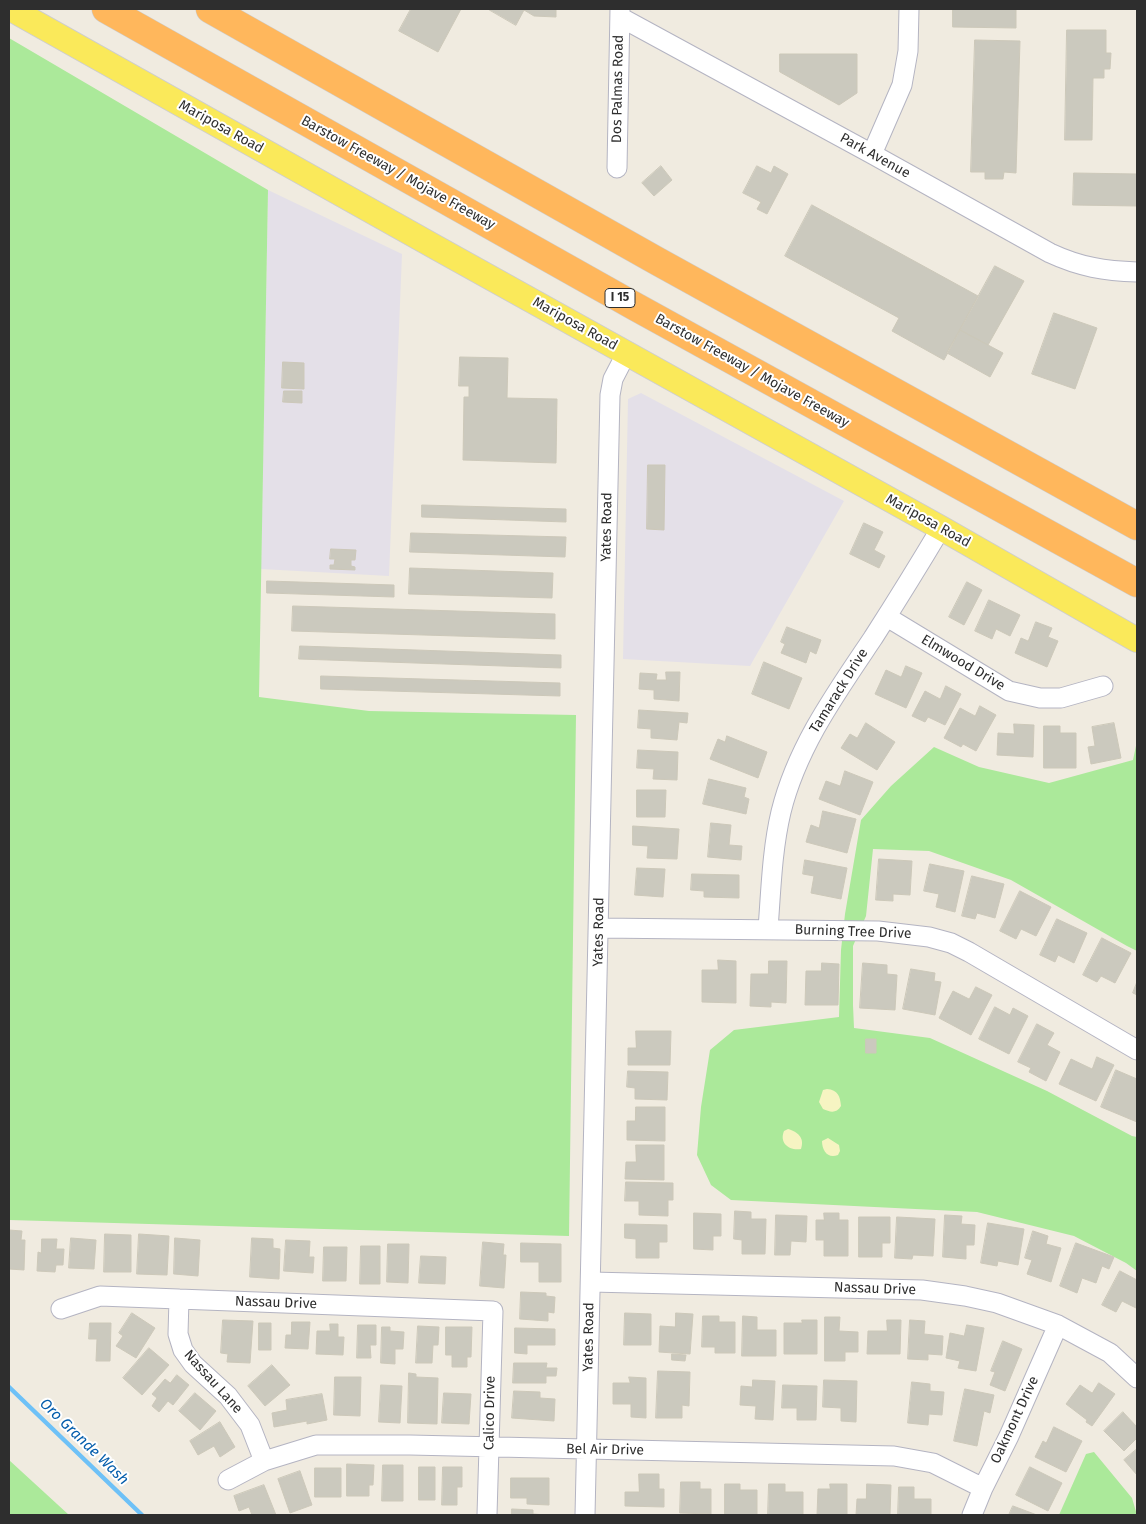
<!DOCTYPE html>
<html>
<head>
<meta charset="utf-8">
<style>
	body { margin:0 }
	#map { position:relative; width:1146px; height:1524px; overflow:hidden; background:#f0ebe0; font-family:"Fira Sans",sans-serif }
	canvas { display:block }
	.frame { position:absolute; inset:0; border:10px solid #2e2e2e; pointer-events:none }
</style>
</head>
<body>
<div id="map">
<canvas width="1146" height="1524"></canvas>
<div class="frame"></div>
</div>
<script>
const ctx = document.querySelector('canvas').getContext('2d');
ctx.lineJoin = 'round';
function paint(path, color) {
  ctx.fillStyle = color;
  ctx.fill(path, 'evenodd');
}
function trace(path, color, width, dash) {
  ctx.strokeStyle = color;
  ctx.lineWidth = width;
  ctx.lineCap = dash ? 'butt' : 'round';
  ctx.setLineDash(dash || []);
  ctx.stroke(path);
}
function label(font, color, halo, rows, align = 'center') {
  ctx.font = font + ' "Fira Sans",sans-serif';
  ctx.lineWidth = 4;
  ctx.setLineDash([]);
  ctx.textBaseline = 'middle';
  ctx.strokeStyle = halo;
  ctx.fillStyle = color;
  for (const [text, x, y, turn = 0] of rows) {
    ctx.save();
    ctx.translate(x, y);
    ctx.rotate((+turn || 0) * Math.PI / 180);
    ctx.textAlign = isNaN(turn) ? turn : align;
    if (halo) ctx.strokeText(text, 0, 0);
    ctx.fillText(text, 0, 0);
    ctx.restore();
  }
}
paint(new Path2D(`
	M268 190 402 254 389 576 261 569Z
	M641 393 844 501 750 666 623 659 628 399Z`), '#e4e0e8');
paint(new Path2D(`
	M9 38 268 190 259 697 369 711 576 715 569 1236 9 1220Z
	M1137 741V951L1127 946 1011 880 929 851 873 849 866 916 853 946V1005L854 1028 930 1038 1047 1091 1132 1136 1137 1137V1271L1126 1263 1074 1236 977 1212 731 1200 711 1185 697 1155 701 1107 710 1050 734 1030 839 1017 841 950 845 914 861 820 891 786 934 747 979 767 1049 783 1133 760Z
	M1094 1452 1132 1498 1137 1515H1059L1086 1454Z
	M9 1460 69 1515H9Z`), '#abe99a');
paint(new Path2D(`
	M827 1089C838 1090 840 1096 841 1106 836 1114 830 1112 823 1109L819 1102 823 1090Z
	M788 1129C798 1132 805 1138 801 1149 789 1151 779 1143 784 1131Z
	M828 1138 839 1145 840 1151 838 1155C828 1159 822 1151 822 1141Z`), '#f6f4c2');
trace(new Path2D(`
	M9 1387 142 1515`), '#6ec1f7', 4.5);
const building = new Path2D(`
	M411 9H461L438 52 399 31Z
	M488 9H556V17L534 16 524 10 516 25Z
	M953 9H1016V28L953 27Z
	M1067 30H1106V53H1111L1110 69H1104V78H1093L1092 140H1065Z
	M975 40 1020 41 1016 173 1004 172 1003 179H985V172H971Z
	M780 54H857V93L839 105 780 72Z
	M661 166 672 180 654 196 642 183Z
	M757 166 771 173 774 166 788 174 767 214 757 209 761 202 743 193Z
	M1074 173 1137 174V206L1073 205Z
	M812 205 978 296 944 360 892 331 899 318 785 256Z
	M995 266 1024 281 988 345 960 330Z
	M1054 313 1097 328 1075 389 1032 374Z
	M960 330 1003 353 990 377 947 353Z
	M460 357 508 358 507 398 557 399 556 463 463 460 464 397H469V386H459Z
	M283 362 304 363V389L282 388Z
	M284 391H302V403L283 402Z
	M648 465H665L664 530 647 529Z
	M422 505 566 509V522L422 517Z
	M864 523 883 532 874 550 885 556 879 568 850 554Z
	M411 533 566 537 565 557 410 552Z
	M331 549 356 550 355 560H351V566L355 567V570L330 569V565H334L335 559H330Z
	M410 568 553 573 552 598 409 594Z
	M267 581 394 585V597L267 593Z
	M967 582 982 590 964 625 949 617Z
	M989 600 1020 615 1010 636 996 629 992 639 975 631Z
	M293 606 555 614V639L292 631Z
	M1036 622 1052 628 1048 637 1058 641 1047 667 1015 653 1021 638 1028 641Z
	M787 627 821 640 816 654 810 651 806 663 781 653 785 644 781 642Z
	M300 646 561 655V668L299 659Z
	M764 662 802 678 789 709 752 694Z
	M906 666 922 673 906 708 875 694 886 670 901 677Z
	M666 672H680L679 701 654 699V690L639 689 640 673 657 674 656 680H666Z
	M321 676 560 683V696L321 689Z
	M946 686 961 694 945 725 928 717 925 722 912 716 925 691 940 699Z
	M980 706 996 715 976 751 963 744 961 747 944 738 960 708 975 716Z
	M639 710 688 713 687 723 679 722 677 740 651 738V729L638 728Z
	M866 723 895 742 877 770 841 748 850 734 857 738Z
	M1114 723 1121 758 1091 764 1088 747 1095 746 1092 727Z
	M1014 724 1034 725 1033 757 997 755 998 733 1014 734Z
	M1044 726H1060V733H1076V768H1044Z
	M727 736 767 752 758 778 710 759 718 739 725 742Z
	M638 750 678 752 677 780 653 779 654 769 637 768Z
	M845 771 873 782 860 815 819 799 826 781 840 786Z
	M709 779 746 788 744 797 749 799 746 814 703 804Z
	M637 790H666L665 817H637Z
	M823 811 856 819 847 853 806 842 811 825 819 828Z
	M711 823 731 825 729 845 742 846 741 860 708 857Z
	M633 826 679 829 677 859 647 858 648 846 633 845Z
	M879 859 912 861 910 895 893 894V901L876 900Z
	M805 860 847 868 841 899 811 893 814 876 803 874Z
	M930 864 964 871 955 912 936 907 939 894 924 891Z
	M637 868 665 869 663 897 635 895Z
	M692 874 739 875V898L704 897V891L691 890Z
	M972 876 1004 884 995 918 977 913 975 919 962 916Z
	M1020 891 1051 907 1036 936 1021 929 1016 939 1000 931Z
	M1057 919 1087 933 1074 963 1058 955 1055 962 1040 955Z
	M1102 938 1131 953 1115 983 1101 976 1097 982 1083 975Z
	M718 960 736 961V1003L702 1002V970H718Z
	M769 961H787L786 1003 771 1002V1007L750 1006 751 974H768Z
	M822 963 839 964 838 1005H805L806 971H821Z
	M863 963 887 965V974L897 975 895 1010 860 1008Z
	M911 969 935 973 934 981 941 982 935 1015 903 1009Z
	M1137 982V995L1133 993Z
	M976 987 992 995 971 1035 939 1018 953 991 969 999Z
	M995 1007 1010 1015 1013 1008 1028 1016 1009 1054 979 1039Z
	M1037 1024 1054 1033 1047 1045 1060 1052 1046 1081 1029 1072 1031 1068 1018 1062Z
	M636 1031H671L670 1065H628V1048H636Z
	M866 1039H876V1053H866Z
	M1097 1057 1114 1065 1096 1101 1059 1084 1071 1059 1092 1069Z
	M1116 1070 1137 1079 1136 1088 1137 1089V1122L1101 1107Z
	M628 1071 668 1072 667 1100 635 1099V1088L627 1087Z
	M636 1107H665V1141L627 1140V1121H635Z
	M636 1145H664V1180L625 1179 626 1162H636Z
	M626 1182 673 1183V1200H668V1216L639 1215V1201H625Z
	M735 1211 751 1212V1219H766L765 1254H742V1240L734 1239Z
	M694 1213 721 1214V1236H713V1250L694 1249Z
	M824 1213H839V1220H848V1256H824V1240H816V1220H824Z
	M776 1215 807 1216 806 1242 791 1241 790 1255H775Z
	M945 1215 962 1216 961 1224 975 1225 974 1245H966V1259L943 1257Z
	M859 1217H890V1243H882V1257H859Z
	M897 1217 935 1219 933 1256 913 1255 912 1259 895 1258Z
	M988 1223 1024 1229 1018 1265 998 1261 997 1266 981 1263Z
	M625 1224 667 1225V1242H659V1258H636V1239L625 1238Z
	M9 1230 22 1231 21 1240H25L24 1270 9 1269Z
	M1033 1231 1048 1236 1046 1244 1061 1248 1051 1282 1027 1274 1032 1260 1025 1258Z
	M105 1234 131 1235V1272H104Z
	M139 1234 169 1236 167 1275 137 1274Z
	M71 1238 96 1240 94 1269 69 1268Z
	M175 1238 200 1240 198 1276 174 1274Z
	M252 1238 273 1239V1248L280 1249 279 1279 250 1277Z
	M42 1239H57L56 1249H64L63 1265H56L55 1272 37 1271 38 1252 41 1253Z
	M286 1240 310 1241 309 1257H314L313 1273 284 1271Z
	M483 1242 504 1244 503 1255H506L504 1288 480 1286Z
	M521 1243 561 1244V1282H539V1262H521Z
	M1076 1243 1114 1257 1109 1269 1102 1266 1096 1283 1082 1278 1077 1293 1060 1286Z
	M388 1244H409L408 1283 387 1282Z
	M361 1246H380V1284H360Z
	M324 1247H347L346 1281H323Z
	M421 1256 446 1257 445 1284 419 1283Z
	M1120 1271 1137 1280V1306L1136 1308 1122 1301 1116 1312 1102 1305Z
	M521 1292 546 1293V1296L555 1297 554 1313 548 1312V1321L520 1319Z
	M132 1313 155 1328 136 1358 116 1346 123 1336 119 1333Z
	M625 1313 651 1314V1345H624Z
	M676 1313 693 1314 690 1354 659 1352 660 1326 675 1327Z
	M703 1316H719V1322H735V1353H715V1347H702Z
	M743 1316 757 1317V1330H776V1356H742Z
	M825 1317H840L839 1331 858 1332V1352H845V1361H825Z
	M223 1320 253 1321 250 1363 227 1362 228 1354 221 1353Z
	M802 1320H817V1354H784V1323H802Z
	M887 1320H901L900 1354H867L868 1331H887Z
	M910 1320 925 1321 924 1334 943 1336 942 1355 928 1354V1360L908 1359Z
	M292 1322H310L308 1349 285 1348 286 1335H291Z
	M90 1323H111L110 1361H96L97 1339H89Z
	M259 1323H271V1350H259Z
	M330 1324H338V1337H344L343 1355 316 1354 317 1331H330Z
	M358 1325H376V1345H370L371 1358H357Z
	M967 1325 984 1328 976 1371 958 1368 960 1361 946 1358 950 1333 964 1336Z
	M418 1326 439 1327 438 1345H433L432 1363H416Z
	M382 1327H390V1331L404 1332 403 1349H395V1364L381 1363Z
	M446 1327H472L471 1357H467V1367H452V1355H446Z
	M515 1328 555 1329V1345H527V1354L515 1353Z
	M1003 1341 1022 1349 1005 1391 990 1385 995 1372 991 1371Z
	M149 1348 169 1365 142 1395 123 1378Z
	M672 1354 686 1355 685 1361 672 1360Z
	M514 1363H547L546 1368H557L556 1376H546V1383H513Z
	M272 1365 290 1385 265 1406 248 1386Z
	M658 1371 690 1372 689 1406 682 1405V1418H656Z
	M409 1373 416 1374V1377L438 1378 437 1424 408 1423Z
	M177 1375 189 1385 173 1405 168 1401 159 1412 152 1406 157 1398 152 1394 165 1379 170 1383Z
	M335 1377H361L360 1416 334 1415Z
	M629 1377 646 1378V1418L631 1417V1404H613V1383H630Z
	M753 1380 775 1381 773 1420 755 1419 756 1406 740 1405 741 1386 752 1387Z
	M824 1380 857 1381 856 1422 841 1421V1408L823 1407Z
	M912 1382 930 1384V1391L944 1392 942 1415 929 1414 928 1425 908 1423Z
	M1099 1383 1115 1394 1092 1426 1086 1422 1087 1420 1066 1404 1080 1385 1092 1393Z
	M381 1385 402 1386 400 1423 379 1422Z
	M783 1385 817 1386 816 1420H797V1408H782Z
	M965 1389 994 1395 990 1413 984 1411 977 1446 954 1441Z
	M514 1391 540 1392V1398L555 1399 554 1421 512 1418Z
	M195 1393 216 1411 200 1430 179 1411Z
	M444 1393 471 1394 469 1424 442 1423Z
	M322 1394 327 1420 307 1424V1421L274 1427 272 1413 287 1410 286 1400Z
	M1123 1412 1137 1427V1438L1124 1451 1104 1431Z
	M220 1422 235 1447 220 1457 214 1446 198 1455 190 1441Z
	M1054 1427 1082 1441 1066 1472 1035 1457 1043 1441 1046 1443Z
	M1137 1449V1475L1124 1460Z
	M347 1464 374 1465 373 1485H369V1496H347Z
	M383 1465H403V1501H382Z
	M419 1467H435V1500H419Z
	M443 1467H462V1487H457V1505H442Z
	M1030 1467 1062 1483 1048 1511 1016 1495Z
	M315 1468H341V1497H315Z
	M300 1471 312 1505 290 1513 278 1479Z
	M639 1474H659V1489H664V1507L625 1506V1492H639Z
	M511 1478H549V1505L527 1504V1498H511Z
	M681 1482H700V1489H711V1514L680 1513Z
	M725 1484H740V1490H757V1515H725Z
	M769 1484H785V1492H803V1515H768Z
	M830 1484H847V1515H817L818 1489H830Z
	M867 1484 891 1485 890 1515H856L857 1499H866Z
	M264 1485 276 1515H252L249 1507 239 1511 234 1496Z
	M899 1487H914V1499H931V1515H898Z
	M1013 1506 1037 1515H1009Z
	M512 1509 533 1510V1514L546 1515H512Z`);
paint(building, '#cbc9be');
trace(building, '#ccc8b9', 1);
const minor = new Path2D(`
	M620 17 872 154 1050 253C1080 267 1105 271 1137 272
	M872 154 902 85 908 51 909 9
	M617 168 620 9
	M887 617 1009 691 1040 698H1061L1103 686
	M599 928 878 931 929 937 951 943 969 952 1137 1050
	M768 929C771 890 772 850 781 812 797 747 836 693 873 638 896 602 919 565 941 528
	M591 1282 922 1290 965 1296 997 1303 1058 1325 1110 1353 1137 1378
	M179 1299 178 1334 183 1350 193 1364 228 1396 250 1425 264 1461
	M61 1309 100 1296 493 1311 487 1515
	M228 1480 264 1461 316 1445H410L894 1456 933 1463 983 1488
	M585 1515 610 395 613 379 627 352
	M972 1515 983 1488 1009 1436 1058 1325`);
const major = new Path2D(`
	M11 9 437 248 941 528 1137 640`);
const highway = new Path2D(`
	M106 9 636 307 1137 583
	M210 9 657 261 1137 526`);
trace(minor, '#b4b4c2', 21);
trace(major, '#cdcdcd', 26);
trace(highway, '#cdcdcd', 29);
trace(minor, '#fff', 19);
trace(major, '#fae95a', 24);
trace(highway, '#ffb75c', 28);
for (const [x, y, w] of [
	[620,298,30]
]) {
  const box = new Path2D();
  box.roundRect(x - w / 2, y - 9.5, w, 19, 4);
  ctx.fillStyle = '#fff';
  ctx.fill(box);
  trace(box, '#2e2e2e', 1);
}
label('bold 12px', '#2e2e2e', null, [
	["I 15",620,298]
]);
label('14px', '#2e2e2e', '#fff', [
	["Dos Palmas Road",618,89,-89],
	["Mariposa Road",221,127,29],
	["Park Avenue",875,156,29],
	["Barstow Freeway / Mojave Freeway",398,173,29],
	["Mariposa Road",575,324,29],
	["Barstow Freeway / Mojave Freeway",752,371,29],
	["Mariposa Road",928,521,29],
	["Yates Road",607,527,-89],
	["Elmwood Drive",963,663,31],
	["Tamarack Drive",839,691,-58],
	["Yates Road",599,932,-89],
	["Burning Tree Drive",853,932,2],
	["Nassau Drive",875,1289,2],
	["Nassau Drive",276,1303,2],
	["Yates Road",589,1337,-89],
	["Nassau Lane",213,1382,48],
	["Calico Drive",490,1413,-89],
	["Oakmont Drive",1015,1420,-65],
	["Bel Air Drive",605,1450,1]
]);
label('italic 15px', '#045dac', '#fff', [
	["Oro Grande Wash",84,1442,44]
]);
</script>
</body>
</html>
